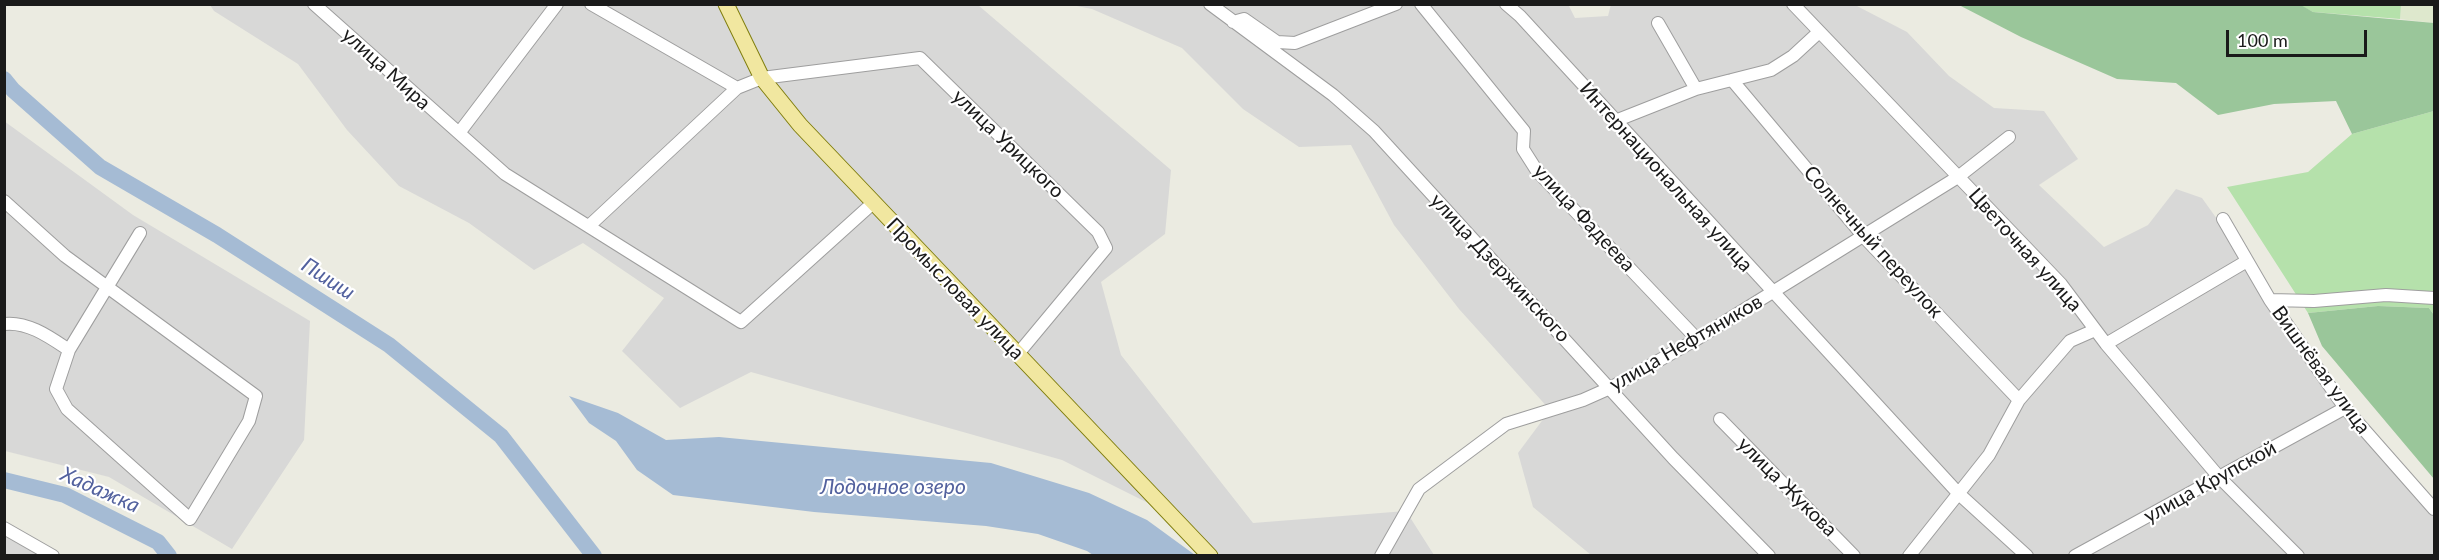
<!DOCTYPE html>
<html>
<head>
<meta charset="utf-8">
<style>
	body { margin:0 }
	#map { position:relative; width:2439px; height:560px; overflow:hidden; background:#ebebe1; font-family:Lato,sans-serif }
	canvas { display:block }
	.frame { position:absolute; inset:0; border:6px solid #1a1a1a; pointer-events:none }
	.scale { position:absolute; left:2226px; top:30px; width:141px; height:27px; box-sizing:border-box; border:3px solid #1a1a1a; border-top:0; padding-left:8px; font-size:18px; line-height:21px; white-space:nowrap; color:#1a1a1a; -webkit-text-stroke:4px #fff; paint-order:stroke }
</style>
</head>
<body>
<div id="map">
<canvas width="2439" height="560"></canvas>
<div class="frame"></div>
<div class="scale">100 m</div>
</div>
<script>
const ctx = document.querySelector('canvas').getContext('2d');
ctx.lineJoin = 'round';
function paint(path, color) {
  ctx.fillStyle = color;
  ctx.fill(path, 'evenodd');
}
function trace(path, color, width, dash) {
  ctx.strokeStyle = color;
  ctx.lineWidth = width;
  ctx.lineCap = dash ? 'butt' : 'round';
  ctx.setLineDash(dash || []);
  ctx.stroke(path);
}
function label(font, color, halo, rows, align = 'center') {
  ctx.font = font + ' Lato,sans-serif';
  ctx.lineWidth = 4.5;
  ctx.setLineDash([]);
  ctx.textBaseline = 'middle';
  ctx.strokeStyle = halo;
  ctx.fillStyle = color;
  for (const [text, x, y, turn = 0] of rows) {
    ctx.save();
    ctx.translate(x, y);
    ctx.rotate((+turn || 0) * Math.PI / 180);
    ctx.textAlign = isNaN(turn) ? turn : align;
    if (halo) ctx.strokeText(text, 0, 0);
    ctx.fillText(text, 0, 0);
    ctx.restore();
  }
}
paint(new Path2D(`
	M1568 4 1575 18 1608 16 1611 4 1855 5 1907 32 1949 76 1994 108 2044 111 2078 159 2039 185 2104 247 2148 225 2176 189 2202 198 2247 261 2345 408 2434 509V555H1591L1533 507 1518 453 1550 410 1459 309 1394 225 1351 145 1299 147 1243 109 1182 48 1092 9 1072 5Z
	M210 5H978L1171 170 1165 234 1101 282 1121 355 1253 523 1406 511 1434 555H1206L1172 515 1062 460 751 372 680 408 622 351 664 298 583 243 534 270 469 223 399 186 347 130 298 64 214 11Z
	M4 121 133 215 310 321 304 440 232 549 109 477 5 451Z
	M4 528 48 555H5Z`), '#d8d8d7');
paint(new Path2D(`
	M2401 5H2434V23L2400 19Z`), '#dee8cd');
paint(new Path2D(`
	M2299 5H2401L2400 19 2313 12Z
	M2434 111V315L2429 308 2378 306 2308 313 2227 187 2308 172 2352 134Z`), '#b5e1ab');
paint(new Path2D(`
	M2299 4 2313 12 2434 23V111L2352 134 2336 101 2274 104 2218 115 2176 83 2117 79 2021 37 1959 5Z
	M2378 306 2429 308 2434 315V479L2322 346 2308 313Z`), '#9ac69a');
paint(new Path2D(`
	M569 396 618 413 666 440 719 437 991 463 1089 493 1147 520 1195 555H1093L1087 551 1038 534 986 526 814 512 673 495 637 470 616 441 589 423Z`), '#a5bbd4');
trace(new Path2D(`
	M4 79 13 90 100 167 217 235 389 345 501 436 594 556
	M4 480 65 495 158 542 169 556`), '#a5bbd4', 16);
const minor = new Path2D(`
	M314 4 505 174 741 322 873 203
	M591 4 737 88 762 78 920 58 1098 232 1106 248 1017 355
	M1210 4 1333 95 1374 131 1673 458 1769 556
	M1421 4 1524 131 1523 149 1537 171 1697 339
	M1506 4 1520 16 1959 494 2027 556
	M1793 4 2061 284 2106 344 2219 477 2298 556
	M1233 22 1244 19 1277 42 1295 43 1396 4
	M1658 23 1696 89
	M1732 80 1864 237 2019 400
	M1615 121 1696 89 1771 70 1793 56 1819 32
	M459 133 557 4
	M4 201 65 256 256 396 249 421 190 519 67 409 56 389 69 350 140 233
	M2223 219 2270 300 2345 408 2434 509
	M590 225 737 88
	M2270 300 2314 301 2386 295 2434 298
	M4 324C28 321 51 338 69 350
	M2106 344 2247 261
	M1720 419 1854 556
	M4 528 53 556
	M1381 556 1419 489 1506 424 1583 400 1610 388 1697 339 1958 177 2009 137
	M1909 556 1989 455 2019 400 2070 341 2095 330
	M2075 556 2345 408`);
const major = new Path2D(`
	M726 4 762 78 800 125 1210 556`);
trace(minor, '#9e9e9e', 14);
trace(major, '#817f0f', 17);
trace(minor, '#fff', 12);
trace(major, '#f1e7a0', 15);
label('20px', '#1a1a1a', '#fff', [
	["улица Мира",386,69,42],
	["улица Урицкого",1008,144,44],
	["Интернациональная улица",1666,177,48],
	["улица Фадеева",1584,218,47],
	["Солнечный переулок",1873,242,48],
	["Цветочная улица",2025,250,48],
	["улица Дзержинского",1500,268,47],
	["Промысловая улица",955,289,46],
	["улица Нефтяников",1686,343,-30],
	["Вишнёвая улица",2321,370,54],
	["улица Крупской",2210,482,-29],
	["улица Жукова",1787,487,45]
]);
label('italic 21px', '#52619e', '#fff', [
	["Пшиш",328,279,33],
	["Лодочное озеро",893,487],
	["Хадажка",100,490,24]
]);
</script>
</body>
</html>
